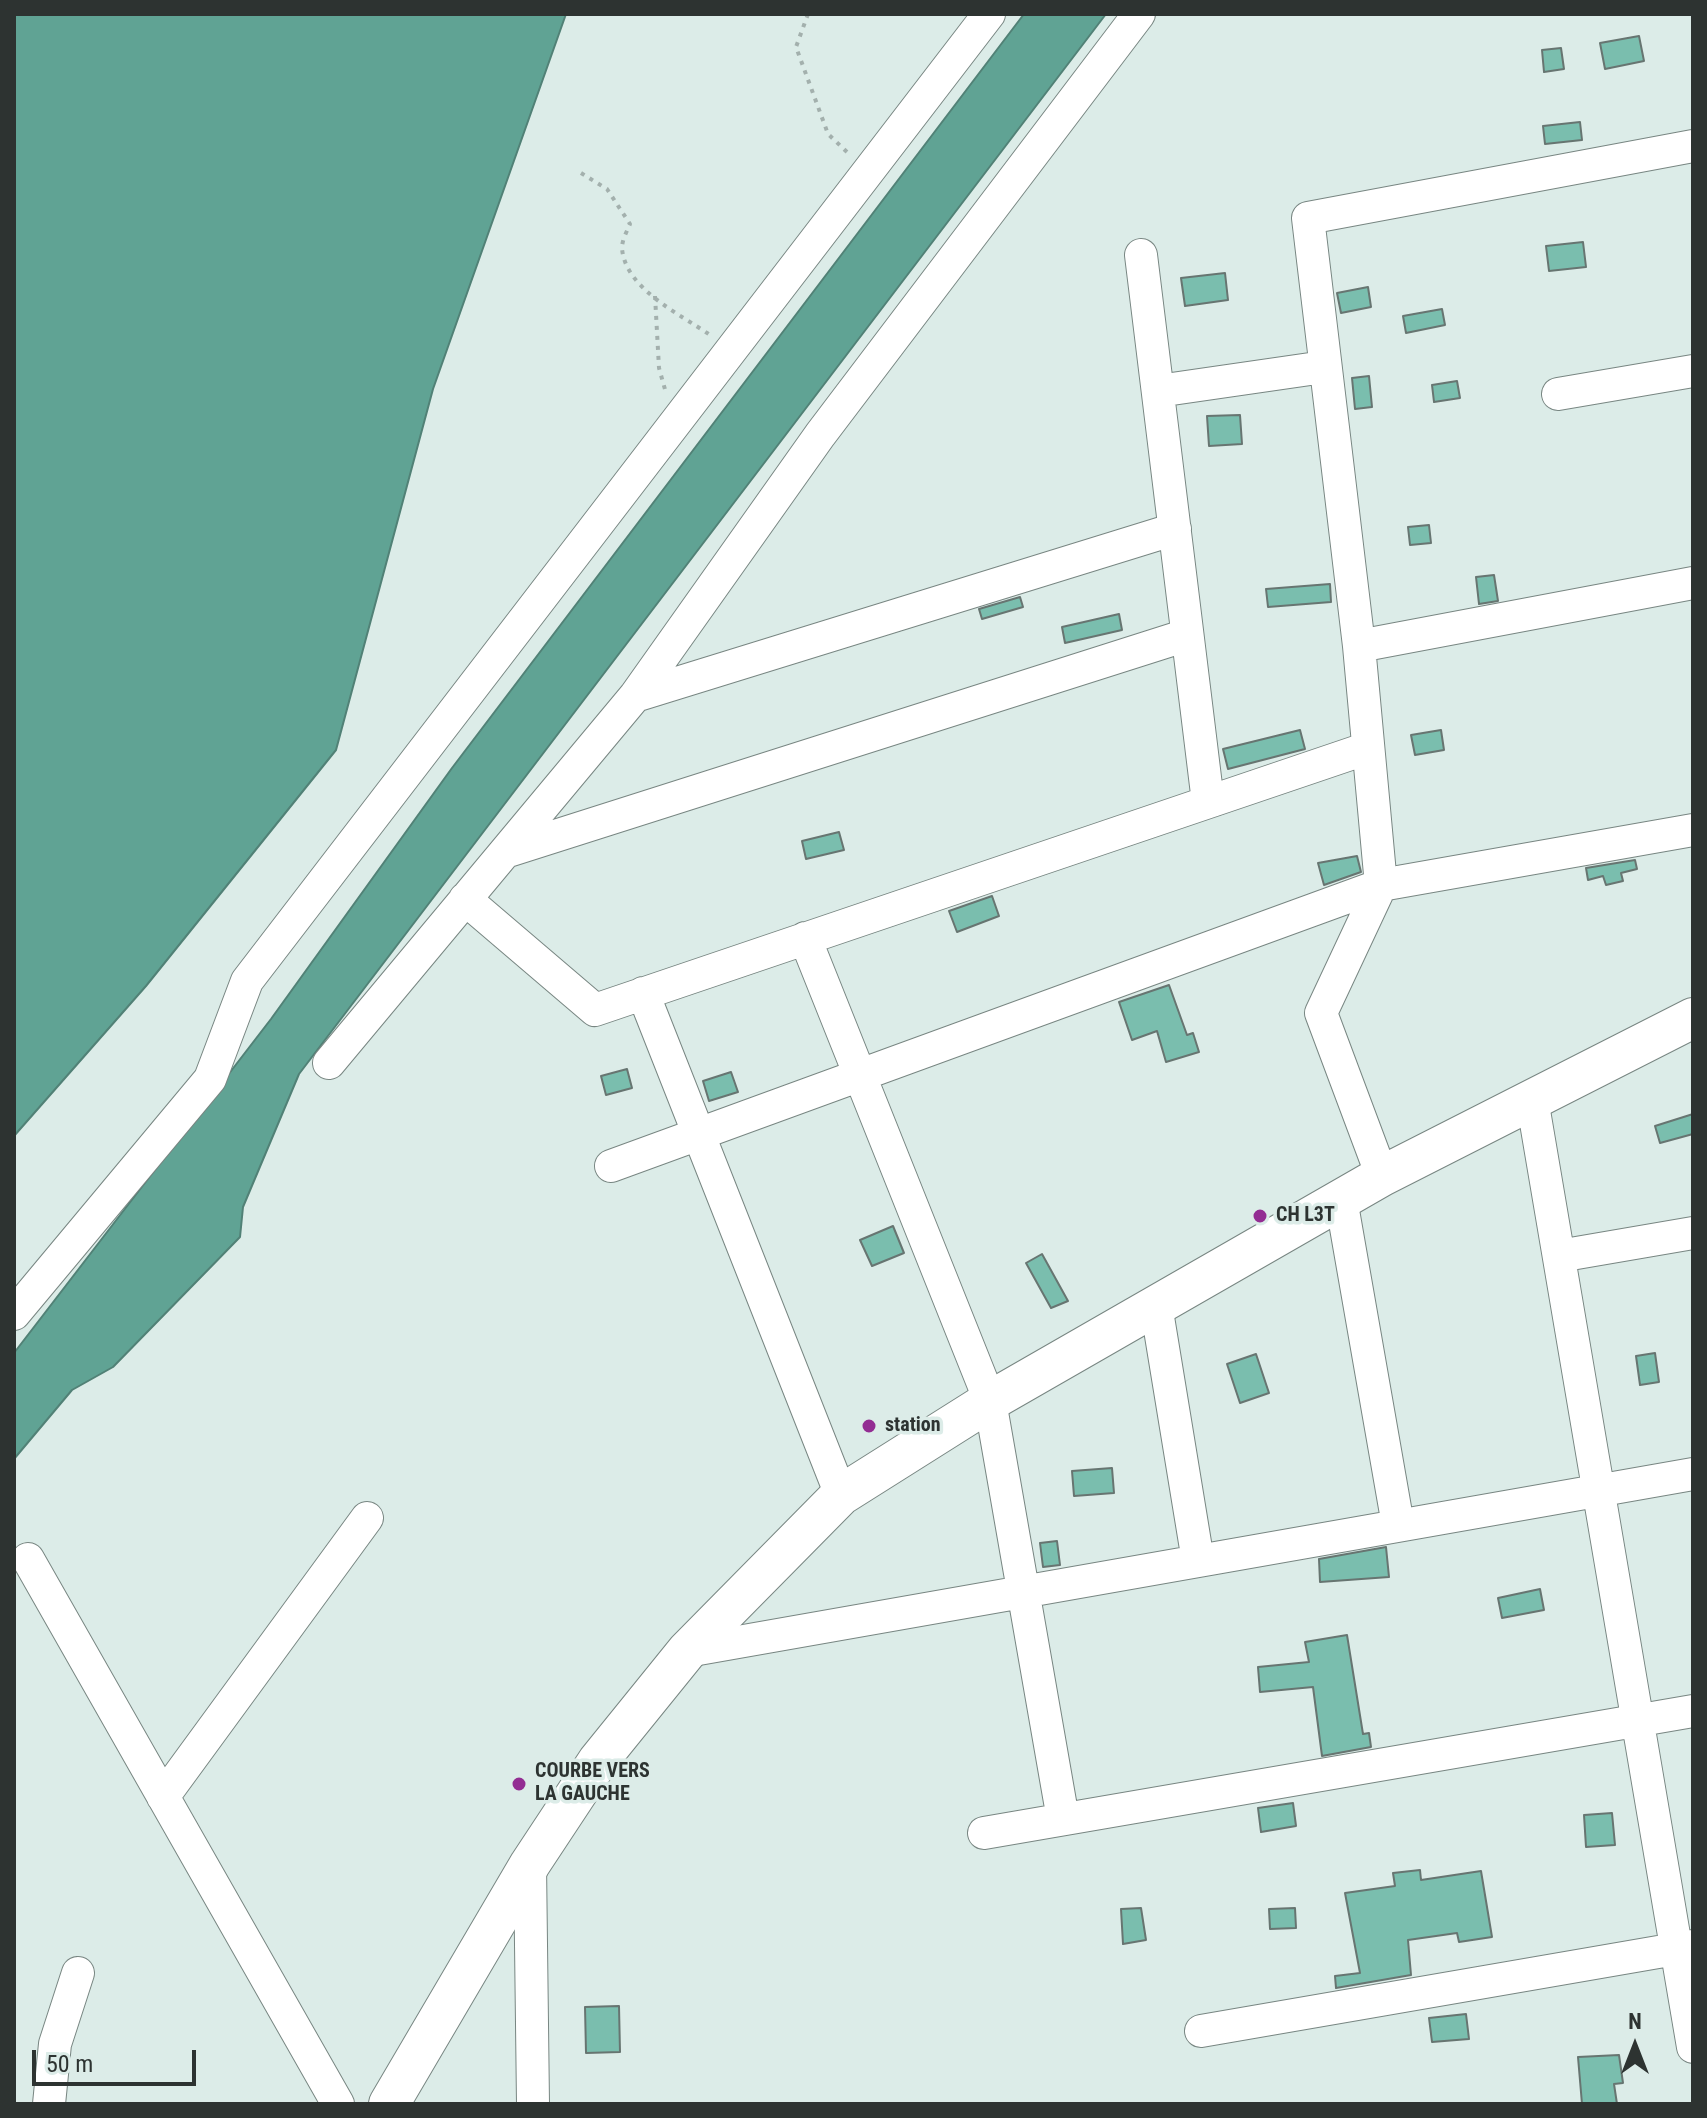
<!DOCTYPE html>
<html>
<head>
<meta charset="utf-8">
<style>
	body { margin:0 }
	#map { position:relative; width:1707px; height:2118px; overflow:hidden; background:#dcece8; font-family:"Roboto Condensed",sans-serif }
	canvas { display:block }
	.frame { position:absolute; inset:0; border:16px solid #2d3331; pointer-events:none }
	.north { position:absolute; left:1595px; top:2006px; width:80px; height:80px; -webkit-text-stroke:6px #dcece8; paint-order:stroke; rotate:0deg; font-size:22px; font-weight:700; line-height:32px; text-align:center; color:#2d3331 }
	.north::after { content:''; display:block; margin:auto; width:28px; height:36px; background:#2d3331; clip-path:polygon(50% 0,100% 100%,50% 72%,0 100%) }
	.scale { position:absolute; left:32px; top:2050px; width:164px; height:36px; box-sizing:border-box; border:4px solid #2d3331; border-top:0; padding-left:10px; font-size:24px; line-height:28px; white-space:nowrap; color:#2d3331; -webkit-text-stroke:6px #dcece8; paint-order:stroke }
</style>
</head>
<body>
<div id="map">
<canvas width="1707" height="2118"></canvas>
<div class="frame"></div>
<div class="north">N</div>
<div class="scale">50 m</div>
</div>
<script>
const ctx = document.querySelector('canvas').getContext('2d');
ctx.lineJoin = 'round';
function paint(path, color) {
  ctx.fillStyle = color;
  ctx.fill(path, 'evenodd');
}
function trace(path, color, width, dash) {
  ctx.strokeStyle = color;
  ctx.lineWidth = width;
  ctx.lineCap = dash ? 'butt' : 'round';
  ctx.setLineDash(dash || []);
  ctx.stroke(path);
}
function label(font, color, halo, rows, align = 'center') {
  ctx.font = font + ' "Roboto Condensed",sans-serif';
  ctx.lineWidth = 7;
  ctx.setLineDash([]);
  ctx.textBaseline = 'middle';
  ctx.strokeStyle = halo;
  ctx.fillStyle = color;
  for (const [text, x, y, turn = 0] of rows) {
    ctx.save();
    ctx.translate(x, y);
    ctx.rotate((+turn || 0) * Math.PI / 180);
    ctx.textAlign = isNaN(turn) ? turn : align;
    if (halo) ctx.strokeText(text, 0, 0);
    ctx.fillText(text, 0, 0);
    ctx.restore();
  }
}
const water = new Path2D(`
	M14 14H566L433 389 336 750 146 986 14 1136Z
	M1024 14H1106L299 1074 243 1207 240 1237 113 1367 72 1390 14 1459V1353L271 1019 452 768Z`);
paint(water, '#60a394');
trace(water, '#518176', 2);
const building = new Path2D(`
	M1639 36 1644 61 1605 69 1600 43Z
	M1561 48 1564 69 1544 72 1542 50Z
	M1580 122 1582 140 1545 144 1543 126Z
	M1583 242 1586 267 1549 271 1546 246Z
	M1225 273 1228 300 1185 306 1181 278Z
	M1368 287 1371 307 1341 313 1337 293Z
	M1442 309 1445 325 1406 333 1403 316Z
	M1369 376 1372 407 1355 409 1352 378Z
	M1457 381 1460 398 1434 402 1432 385Z
	M1240 415 1242 444 1209 446 1207 416Z
	M1429 525 1431 543 1410 545 1408 527Z
	M1494 575 1498 601 1479 604 1476 577Z
	M1330 584 1331 602 1268 607 1266 589Z
	M1020 597 1023 607 982 619 979 609Z
	M1119 614 1122 630 1065 643 1062 627Z
	M1300 730 1305 749 1228 769 1223 749Z
	M1441 730 1444 750 1415 755 1411 735Z
	M839 832 844 850 806 859 802 841Z
	M1357 856 1361 872 1324 885 1318 863Z
	M1635 860 1637 869 1621 873 1623 881 1606 885 1603 876 1588 880 1586 868Z
	M992 896 999 916 957 932 949 911Z
	M1169 985 1187 1035 1193 1033 1199 1052 1166 1062 1157 1031 1132 1040 1119 1002Z
	M627 1069 632 1088 606 1095 601 1076Z
	M731 1072 738 1092 709 1101 703 1081Z
	M1693 1114V1134L1660 1143 1655 1126Z
	M893 1226 904 1253 872 1266 860 1240Z
	M1042 1254 1068 1301 1051 1308 1026 1263Z
	M1655 1353 1659 1382 1640 1385 1636 1356Z
	M1256 1354 1269 1393 1240 1403 1227 1364Z
	M1112 1468 1114 1493 1074 1496 1072 1471Z
	M1057 1541 1060 1565 1043 1567 1040 1543Z
	M1386 1547 1389 1577 1320 1582 1319 1559Z
	M1540 1589 1544 1610 1502 1618 1498 1598Z
	M1347 1635 1363 1734 1369 1733 1371 1747 1322 1756 1313 1687 1260 1692 1258 1667 1309 1662 1305 1642Z
	M1293 1803 1296 1826 1261 1832 1258 1808Z
	M1612 1813 1615 1845 1586 1847 1584 1815Z
	M1420 1870 1421 1880 1481 1871 1492 1937 1459 1942 1457 1933 1408 1940 1411 1975 1336 1988 1335 1976 1360 1973 1345 1893 1395 1886 1393 1873Z
	M1141 1908 1146 1940 1123 1944 1121 1909Z
	M1295 1908 1296 1928 1270 1929 1269 1909Z
	M619 2006 620 2052 586 2053 585 2007Z
	M1466 2014 1469 2039 1432 2042 1429 2018Z
	M1619 2055 1623 2083 1614 2084 1617 2104H1582L1578 2057Z`);
paint(building, '#7abeae');
trace(building, '#677571', 2);
const minor = new Path2D(`
	M1141 255 1208 802
	M1158 391 1324 367
	M1558 394 1693 371
	M1359 646 1693 583
	M635 696 1175 529
	M505 852 1187 635
	M465 899 595 1010 1368 748
	M805 938 990 1401 1063 1819
	M643 993 841 1495
	M329 1063 635 696 820 435 1139 14
	M1532 1099 1693 2047
	M611 1166 1381 885 1693 830
	M1382 1176 1321 1013 1381 885 1359 646 1308 218 1693 146
	M1341 1199 1398 1525
	M1559 1256 1693 1233
	M1156 1305 1198 1561
	M14 1314 210 1079 247 981 989 14
	M28 1559 338 2104
	M687 1651 1693 1474
	M163 1797 367 1518
	M984 1833 1693 1711
	M530 1864 533 2104
	M1201 2031 1693 1946
	M49 2104 55 2044 78 1973`);
const major = new Path2D(`
	M389 2104 530 1864 598 1761 687 1651 841 1495 990 1401 1382 1176 1693 1018`);
trace(minor, '#788682', 34);
trace(major, '#788682', 42);
trace(new Path2D(`
	M808 14 796 47 828 134 849 154
	M581 173 607 189 630 224C627 231 622 240 622 248 625 289 680 314 710 335
	M655 296 659 368 666 393`), '#a3b0ad', 4, [4, 6]);
trace(minor, '#fff', 32);
trace(major, '#fff', 40);
for (const [x, y, r, color] of [
	[1260,1216,8,"#932d93"],
	[869,1426,8,"#932d93"],
	[519,1784,8,"#932d93"]
]) {
  const dot = new Path2D();
  dot.arc(x, y, r, 0, 2 * Math.PI);
  ctx.fillStyle = color;
  ctx.fill(dot);
  trace(dot, '#dcece8', 3);
}
label('bold 20px', '#2d3331', '#dcece8', [
	["CH L3T",1276,1216],
	["station",885,1426],
	["COURBE VERS",535,1772],
	["LA GAUCHE",535,1795]
], 'left');
</script>
</body>
</html>
